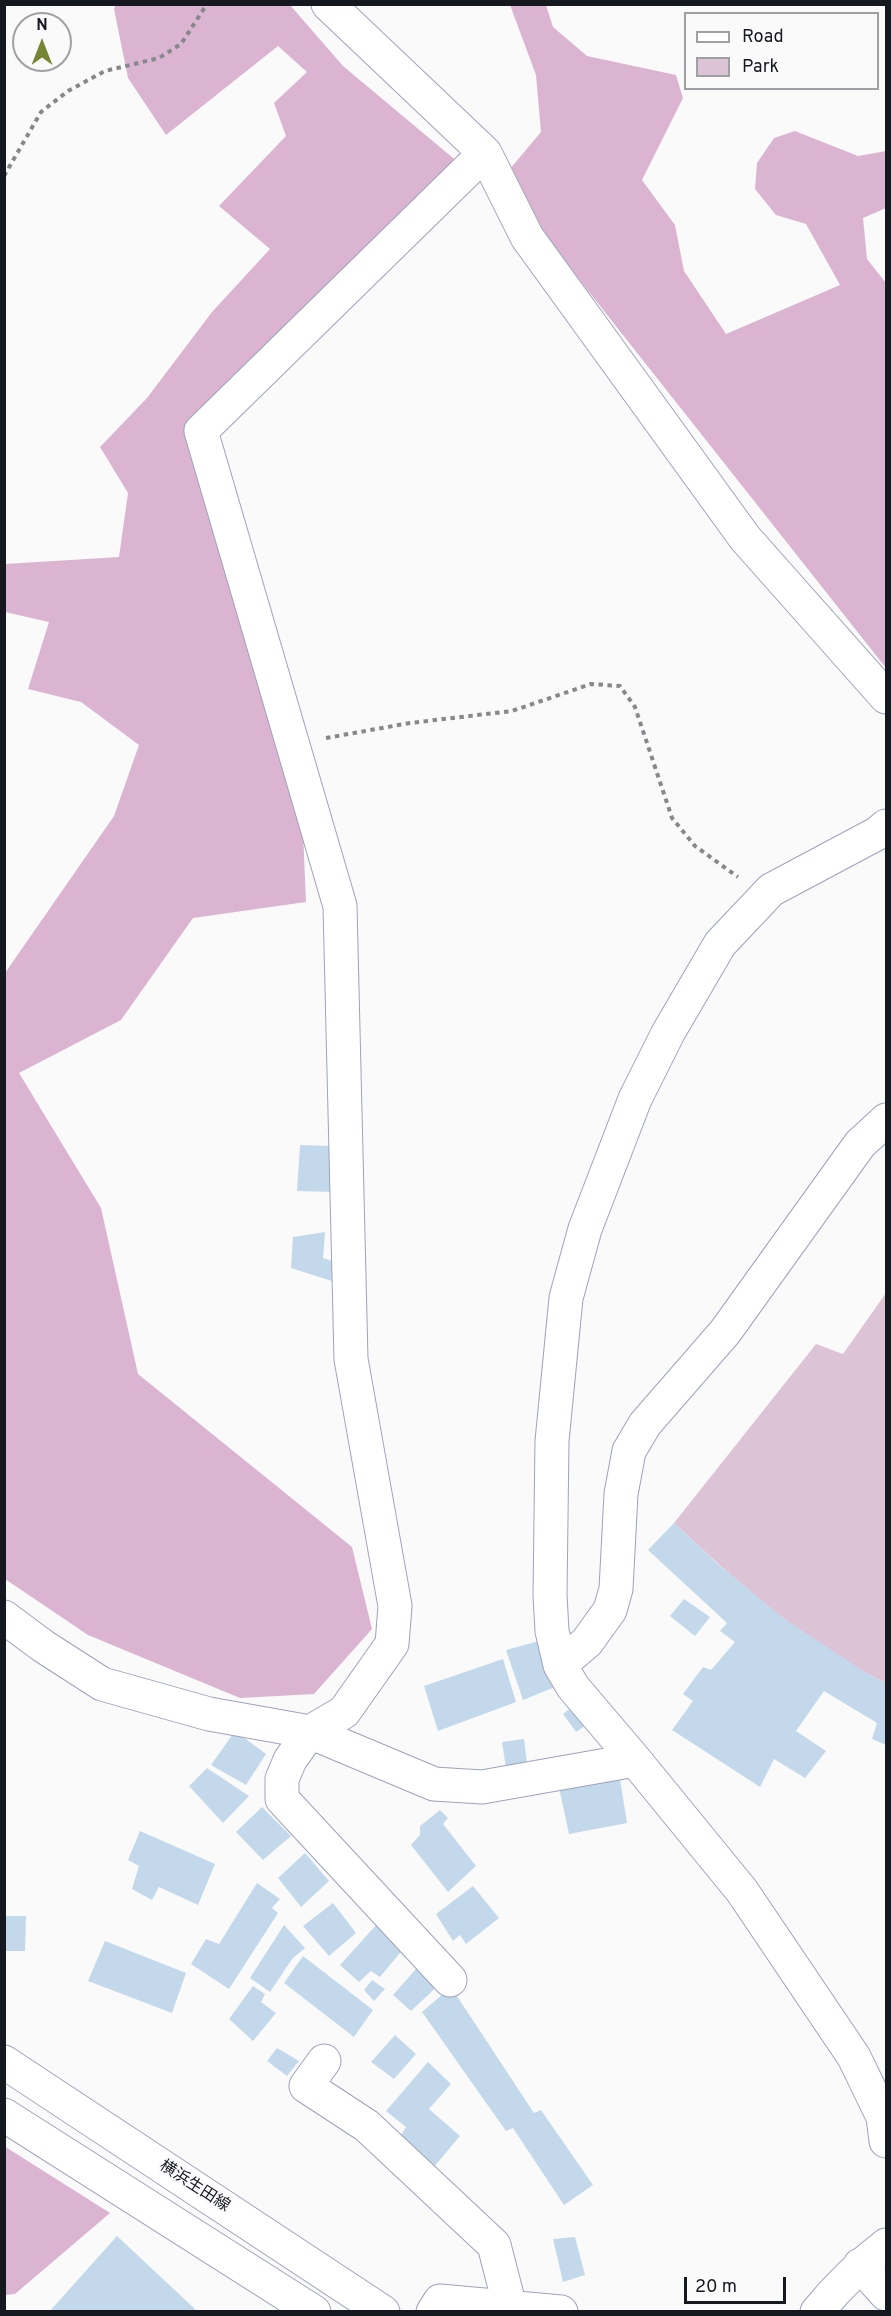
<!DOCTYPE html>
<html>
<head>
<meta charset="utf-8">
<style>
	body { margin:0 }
	#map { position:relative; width:891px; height:2316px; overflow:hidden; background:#fafafa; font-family:Overpass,sans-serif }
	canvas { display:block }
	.frame { position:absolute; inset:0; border:6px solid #161820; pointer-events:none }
	.legend { position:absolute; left:684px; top:12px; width:195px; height:78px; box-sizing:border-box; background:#fafafa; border:2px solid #9fa0a3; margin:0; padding:8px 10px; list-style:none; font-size:18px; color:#161820 }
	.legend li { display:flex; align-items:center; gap:12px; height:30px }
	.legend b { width:30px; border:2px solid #9fa0a3 }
	.north { position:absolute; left:12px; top:12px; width:60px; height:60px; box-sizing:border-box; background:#fafafa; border:2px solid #9fa0a3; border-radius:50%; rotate:0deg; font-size:16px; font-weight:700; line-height:24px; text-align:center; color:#161820 }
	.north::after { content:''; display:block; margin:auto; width:21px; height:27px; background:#758534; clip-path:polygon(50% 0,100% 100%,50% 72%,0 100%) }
	.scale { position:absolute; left:684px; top:2277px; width:102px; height:27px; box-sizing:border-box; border:3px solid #161820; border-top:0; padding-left:8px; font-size:18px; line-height:21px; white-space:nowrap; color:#161820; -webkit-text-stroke:4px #fafafa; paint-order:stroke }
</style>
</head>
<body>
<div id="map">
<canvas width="891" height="2316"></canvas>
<div class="frame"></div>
<ul class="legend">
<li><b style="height:8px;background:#fff"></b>Road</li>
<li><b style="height:16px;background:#ddc3d6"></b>Park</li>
</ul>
<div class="north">N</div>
<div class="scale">20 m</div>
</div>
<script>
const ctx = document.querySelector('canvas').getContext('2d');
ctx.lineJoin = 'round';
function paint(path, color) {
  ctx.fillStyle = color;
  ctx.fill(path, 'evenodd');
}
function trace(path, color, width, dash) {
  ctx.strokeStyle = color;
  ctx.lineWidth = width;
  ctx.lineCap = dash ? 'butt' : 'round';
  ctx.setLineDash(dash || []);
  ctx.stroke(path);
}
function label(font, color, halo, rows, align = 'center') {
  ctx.font = font + ' Overpass,"Noto Sans JP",sans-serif';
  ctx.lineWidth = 4.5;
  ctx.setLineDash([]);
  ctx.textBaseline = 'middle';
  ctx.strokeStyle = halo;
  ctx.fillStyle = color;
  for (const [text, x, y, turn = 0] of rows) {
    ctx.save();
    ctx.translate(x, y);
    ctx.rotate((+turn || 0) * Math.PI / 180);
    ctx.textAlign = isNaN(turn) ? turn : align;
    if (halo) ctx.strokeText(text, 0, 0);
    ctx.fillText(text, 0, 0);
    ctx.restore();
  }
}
paint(new Path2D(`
	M886 1293V1683C809 1647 736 1581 674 1523L816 1344 843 1354Z`), '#ddc3d6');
paint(new Path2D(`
	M116 4 290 5 343 66 459 163 190 431 303 832 306 902 193 918 121 1020 19 1073 101 1208 138 1374 352 1547 372 1629 314 1694 240 1698 88 1635 5 1579V973L114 816 139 745 81 702 28 689 49 622 5 612V564L119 557 128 493 100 447 147 398 212 312 270 249 219 206 286 136 274 103 307 72 278 46 166 135 128 78 114 9Z
	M510 5H546L553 27 587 56 676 75 683 98 642 180 675 225 684 271 726 334 840 285 806 224 776 215 755 189 757 163 774 138 795 131 858 156 886 151V208L863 218 867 259 886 283V668L540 230 509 170 541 132 536 75Z
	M4 2146 110 2213 15 2294 5 2295Z`), '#dbb4d1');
paint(new Path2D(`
	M300 1145 332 1146 334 1192 297 1191Z
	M325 1232 323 1258 338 1263V1283L291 1268 293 1237Z
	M674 1523 718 1564 783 1618 866 1673 886 1683V1745L872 1739 877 1723 824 1691 796 1731 826 1751 805 1778 774 1759 760 1787 672 1730 693 1701 683 1694 703 1667 711 1670 735 1642 720 1631 727 1623 648 1550Z
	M684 1599 710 1617 695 1636 670 1616Z
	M539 1641 555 1687 523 1700 506 1650Z
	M503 1659 516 1702 438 1731 424 1686Z
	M572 1707 588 1724 576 1732 563 1714Z
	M235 1731 266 1754 246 1785 211 1765Z
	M524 1739 527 1763 506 1768 502 1742Z
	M207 1768 249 1796 223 1823 189 1786Z
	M619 1773 627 1823 569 1834 558 1783Z
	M262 1807 291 1836 263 1860 236 1832Z
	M440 1810 448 1818 443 1824 476 1866 448 1892 411 1845 420 1835V1826Z
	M140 1831 215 1864 198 1905 159 1887 152 1900 132 1889 139 1866 128 1860Z
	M305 1853 329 1881 301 1907 278 1878Z
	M257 1883 280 1899 272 1908 278 1913 229 1989 191 1964 206 1939 219 1944Z
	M473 1886 499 1918 466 1944 460 1935 453 1941 436 1914Z
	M333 1903 356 1933 329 1956 303 1926Z
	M4 1916H26L25 1951H4Z
	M379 1922 404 1948 380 1977 371 1971 359 1982 340 1965Z
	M284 1925 305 1948 292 1959 270 1992 250 1978Z
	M105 1941 186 1973 172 2013 88 1981Z
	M303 1956 373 2010 354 2037 284 1983Z
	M422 1962 442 1982 411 2011 393 1995Z
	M372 1980 385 1989 374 2001 364 1990Z
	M253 1986 265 1994 261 2002 276 2013 253 2041 229 2019Z
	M451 1987 534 2113 541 2110 593 2185 564 2205 513 2128 506 2131 422 2012Z
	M395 2035 416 2054 394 2079 371 2062Z
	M277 2048 299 2061 287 2076 267 2061Z
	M428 2062 451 2084 429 2109 460 2136 433 2168 400 2137 406 2127 386 2111Z
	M117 2236 195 2309 193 2312H49Z
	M575 2237 585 2275 563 2282 553 2239Z`), '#c3d9eb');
const minor = new Path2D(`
	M328 4 485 153 527 237 745 538 886 697
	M886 826 878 833 771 890 720 944 668 1033 635 1099 585 1229 566 1298 552 1441 550 1595 552 1631 560 1665 573 1687 635 1760 742 1891 854 2057 883 2117 886 2141
	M4 1617 43 1646 102 1684 209 1714 310 1732 434 1784 482 1787 635 1760
	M560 1665 587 1642 610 1610 616 1589 621 1494 629 1451 645 1424 725 1332 860 1144 886 1120
	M450 1980 282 1799V1779L290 1760 310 1732 344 1712 392 1644 395 1606 351 1359 340 906 201 431 485 153
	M324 2061 306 2086 367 2126 494 2245 510 2307
	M860 2265 886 2294
	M817 2312C838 2286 860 2265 886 2245`);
const major = new Path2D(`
	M4 2062 383 2312
	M4 2115 314 2312
	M433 2312 440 2301 561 2312`);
trace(minor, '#9da3ba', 35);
trace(major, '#9da3ba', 35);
trace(new Path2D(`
	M4 176 41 112 68 91 105 71 159 58 181 44 207 4
	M326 738 410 723 512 711 591 684 620 686 635 707 672 818 695 846 738 877`), '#87888c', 4, [4.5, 4.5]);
trace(minor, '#fff', 33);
trace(major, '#fff', 33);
label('16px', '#161820', '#fafafa', [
	["横浜生田線",194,2187,33]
]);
</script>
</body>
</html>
